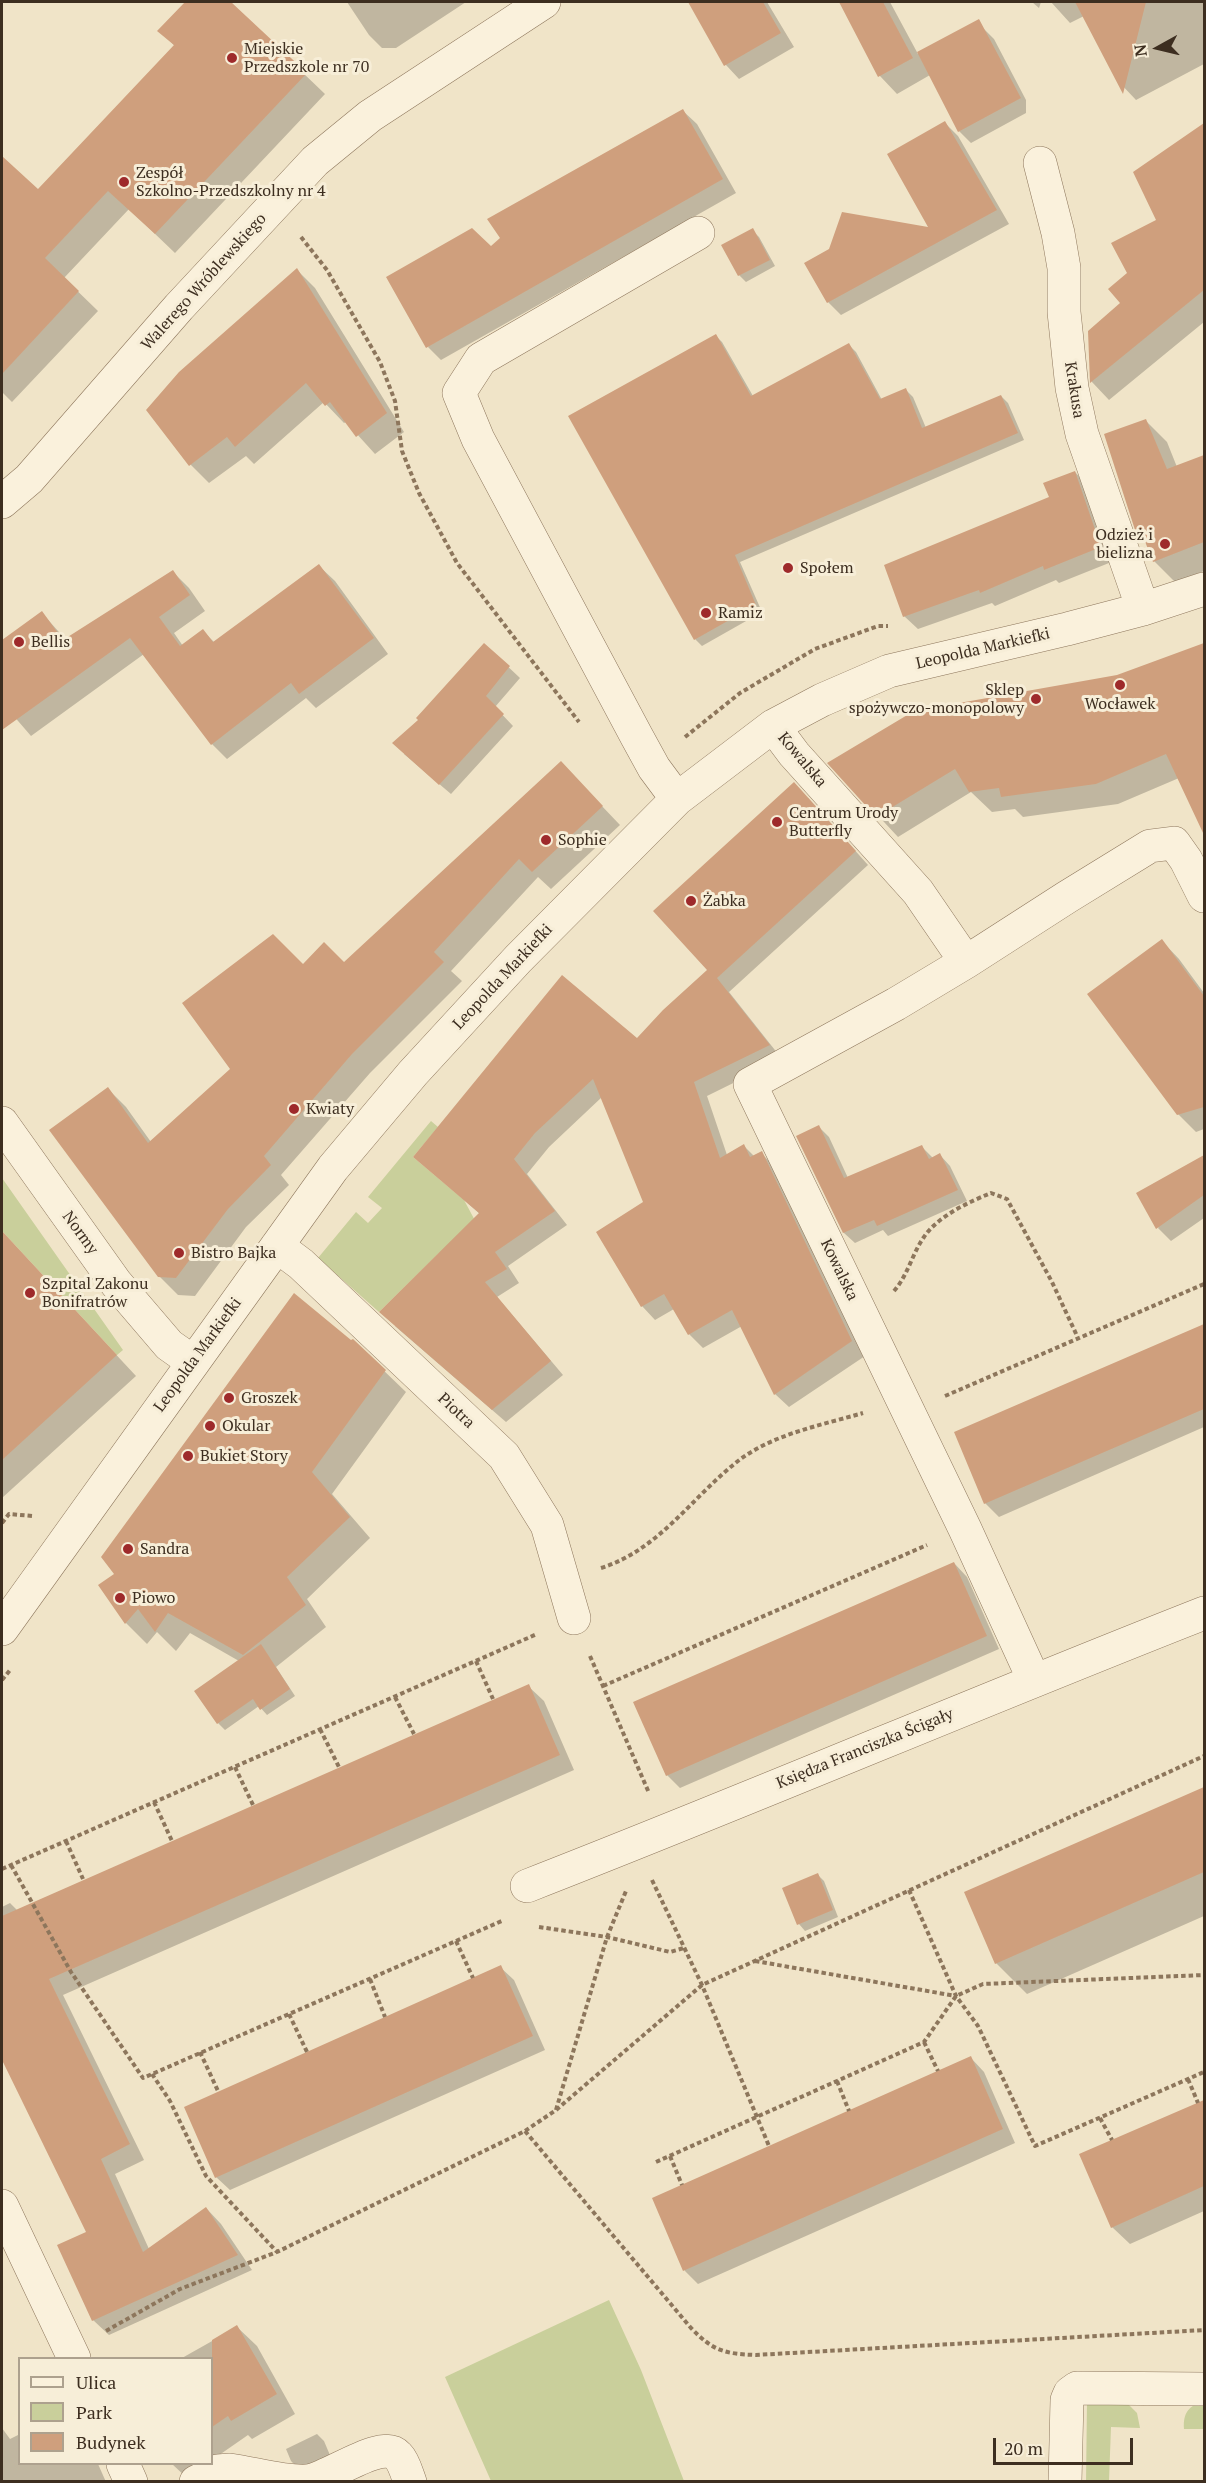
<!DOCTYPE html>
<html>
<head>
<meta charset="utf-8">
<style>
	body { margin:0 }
	#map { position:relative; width:1206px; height:2483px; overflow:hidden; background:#f0e4c8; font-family:"PT Serif",serif }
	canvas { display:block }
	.frame { position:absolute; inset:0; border:3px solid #3d2e20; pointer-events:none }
	.legend { position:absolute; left:18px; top:2357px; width:195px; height:108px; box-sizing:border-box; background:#f7eed8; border:2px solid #ada18e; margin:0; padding:8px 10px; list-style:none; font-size:18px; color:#3d2e20 }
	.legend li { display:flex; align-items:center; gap:12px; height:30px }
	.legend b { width:30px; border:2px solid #ada18e }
	.north { position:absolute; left:1128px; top:18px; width:60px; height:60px; -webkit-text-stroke:4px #f7eed8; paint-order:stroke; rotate:262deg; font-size:16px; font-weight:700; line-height:24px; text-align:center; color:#3d2e20 }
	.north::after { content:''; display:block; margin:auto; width:21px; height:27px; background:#3d2e20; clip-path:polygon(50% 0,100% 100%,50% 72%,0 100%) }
	.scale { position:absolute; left:993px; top:2438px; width:140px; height:27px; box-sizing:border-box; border:3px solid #3d2e20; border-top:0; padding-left:8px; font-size:18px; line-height:21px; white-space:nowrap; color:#3d2e20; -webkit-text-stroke:4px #f7eed8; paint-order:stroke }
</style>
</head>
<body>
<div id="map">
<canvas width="1206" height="2483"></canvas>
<div class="frame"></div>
<ul class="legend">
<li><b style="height:8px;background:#faf1dc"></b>Ulica</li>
<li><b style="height:16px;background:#c9cf9b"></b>Park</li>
<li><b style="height:16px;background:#cf9f7d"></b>Budynek</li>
</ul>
<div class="north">N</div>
<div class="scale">20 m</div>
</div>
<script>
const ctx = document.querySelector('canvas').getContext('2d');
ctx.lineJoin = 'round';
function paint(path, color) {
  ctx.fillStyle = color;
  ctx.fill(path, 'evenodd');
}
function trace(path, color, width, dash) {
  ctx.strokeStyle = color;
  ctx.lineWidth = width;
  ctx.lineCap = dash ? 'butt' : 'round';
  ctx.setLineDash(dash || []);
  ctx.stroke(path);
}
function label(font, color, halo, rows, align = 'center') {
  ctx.font = font + ' "PT Serif",serif';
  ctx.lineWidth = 6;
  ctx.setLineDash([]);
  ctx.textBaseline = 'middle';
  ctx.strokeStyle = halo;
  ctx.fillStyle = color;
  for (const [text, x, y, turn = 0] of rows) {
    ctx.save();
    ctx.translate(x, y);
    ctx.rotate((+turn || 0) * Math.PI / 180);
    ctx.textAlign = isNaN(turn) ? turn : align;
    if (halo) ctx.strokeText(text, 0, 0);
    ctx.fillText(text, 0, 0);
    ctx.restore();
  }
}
paint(new Path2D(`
	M431 1121 438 1127 413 1157 464 1200 479 1228 438 1254 379 1312 318 1258 356 1212 368 1223 382 1208 368 1197Z
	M2 1178 123 1350 117 1355 2 1231Z
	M609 2300 641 2370 684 2481H491L445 2377Z
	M1087 2401 1128 2404 1137 2413 1140 2428 1111 2427 1109 2481 1086 2482Z
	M1204 2401V2429H1184C1183 2412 1189 2406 1204 2401Z`), '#c9cf9b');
paint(new Path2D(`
	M187 2H229L325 94 175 253 129 209 64 278 98 311 12 402 2 392V176L10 166 38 192 175 46 159 31Z
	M347 2H466L396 48H382L369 35Z
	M695 2H767L794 47 739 79 726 65 691 4Z
	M845 2H890L918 54 968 27H982L994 39 1026 100V113L971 143 959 131 930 75 897 94 880 76 843 5 846 3Z
	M1032 2H1041L1039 8Z
	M1051 2H1204V64L1136 100 1119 82 1084 16 1070 23Z
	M683 111 697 124 736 193 441 360 428 347 491 248Z
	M945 123 958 136 1009 224 841 315 828 302 931 229Z
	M1204 125V322L1109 400 1092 382 1090 331 1122 303 1129 274 1158 221 1135 173Z
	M752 230 759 237 775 266 746 282 739 275Z
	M297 270 315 288 404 432 375 454 346 422 344 423 324 402 254 464 246 456 209 483 191 465 147 410Z
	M715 335 722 342 753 396 849 345 856 352 882 400 906 390 913 397 926 428 1001 396 1008 403 1024 440 740 562 762 612 702 646 695 639Z
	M1146 421 1167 442 1177 467 1204 456V571L1175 582 1154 561 1146 541 1138 532Z
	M1075 472 1088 486 1114 561 1059 583 1056 580 995 606 992 603 918 629 904 616 1051 498Z
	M319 566 335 581 388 654 316 708 306 698 227 759 212 744 144 654 31 736 6 707 2 710V642L42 613 66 640 173 572 189 588 205 611 174 633 183 646 203 631 214 642Z
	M1204 644V830L1179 778 1118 804 1023 817 1015 809 992 812 971 792 898 837 829 763 1117 677Z
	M485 645 520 678 495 707 513 726 451 794 404 754 420 720Z
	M579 782 620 825 551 889 538 877 451 971 462 981 370 1073 281 1175 289 1185 246 1227 195 1296 178 1295 159 1276 108 1089 126 1107 151 1142 232 1069 303 966 344 965Z
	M808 798 868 865 729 992 782 1059 707 1096 727 1155 744 1146 754 1156 761 1153 775 1167 865 1356 789 1407 775 1394 742 1326 703 1348 689 1334 674 1309 655 1320 642 1306 645 1203 602 1097 549 1147 527 1174 567 1225 508 1266 519 1283 497 1297 563 1375 506 1422 395 1326 480 1214 415 1157 637 1040 709 970Z
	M1162 941 1179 959 1204 993V1129L1196 1132 1178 1114Z
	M819 1127 829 1137 848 1178 922 1147 933 1158 940 1155 950 1166 967 1201 888 1236 883 1230 855 1243 844 1233 798 1137Z
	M1198 1160 1204 1167V1218L1171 1241 1158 1228Z
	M2 1232 136 1376 2 1498Z
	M1204 1326V1427L999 1517 985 1503 956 1433Z
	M353 1341 406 1392 332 1494 370 1538 307 1599 326 1627 276 1667 295 1696 267 1715 259 1706 225 1730 218 1723 239 1661 190 1633 176 1651 157 1632 147 1644 126 1623 100 1585 116 1574Z
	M954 1563 967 1577 999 1649 680 1788 667 1775Z
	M528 1686 544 1701 574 1770 63 1995 144 2160 115 2174 149 2249 206 2208 221 2224 252 2270 109 2335 93 2320 88 2233 2 2057V1907L10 1903 17 1910Z
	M1204 1788V1916L1027 1994 996 1963 966 1893Z
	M818 1875 824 1881 838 1917 805 1931 799 1924Z
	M500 1967 514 1980 545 2050 230 2190 216 2177Z
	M971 2058 984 2072 1015 2143 698 2284 685 2271 654 2199Z
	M1204 2101V2211L1130 2244 1112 2227 1081 2155Z
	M237 2327 257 2346 295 2414 252 2439 248 2435 212 2460V2358H182Z
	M2 2428 10 2439 20 2434V2464H98L106 2482H2Z
	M317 2434 324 2441 332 2460 298 2468 291 2461 286 2449Z
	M172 2464H206L186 2477Z`), '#0003');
paint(new Path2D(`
	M185 2H231L307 73 155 234 108 191 45 258 79 291 2 374V156L38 189 174 45 157 31Z
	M688 2H763L781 33 724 66Z
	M839 2H883L913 58 878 77Z
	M1075 2H1146L1123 94Z
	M979 19 1021 98 958 132 917 52Z
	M683 109 723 179 426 348 386 277 472 228 491 246 500 238 487 219Z
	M945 121 997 210 827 303 804 263 829 249 842 212 928 227 887 154Z
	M1204 123V290L1090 383 1088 331 1120 303 1108 289 1127 273 1111 243 1156 220 1133 172Z
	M753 228 770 260 738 276 721 245Z
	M297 268 387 413 356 437 330 402 325 406 306 383 235 447 227 437 189 466 146 410 179 372Z
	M716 334 751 396 849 343 880 399 906 388 922 428 1001 395 1018 433 735 555 756 605 694 640 568 416Z
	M1146 419 1167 469 1204 455V542L1153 562 1141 531 1136 533 1104 434Z
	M1075 471 1101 547 1044 570 1043 566 980 593 979 590 903 617 884 565 1049 497 1043 483Z
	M319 564 374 638 299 694 291 683 211 745 130 638 2 730V640L42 611 63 640 173 570 190 595 159 617 180 646 203 629 213 642Z
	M484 643 510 666 486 696 504 714 439 785 392 743 418 720 416 718Z
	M1204 643V835L1166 754 1096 784 1001 797 999 788 969 792 955 769 876 817 827 763 914 711 1117 675Z
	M561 761 603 806 532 872 519 859 434 952 444 962 352 1054 264 1156 271 1165 228 1209 176 1278 158 1277 49 1130 108 1087 148 1143 230 1069 182 1003 273 934 303 964 324 942 344 962Z
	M794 782 856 851 717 978 770 1045 694 1082 720 1158 744 1144 750 1157 762 1151 852 1341 774 1395 732 1310 688 1335 664 1294 641 1307 596 1232 643 1202 593 1079 535 1133 514 1159 555 1211 495 1252 507 1269 485 1282 551 1361 492 1410 379 1312 479 1213 413 1157 562 975 637 1038 663 1010 707 970 653 911Z
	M1162 939 1204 996V1107L1177 1115 1087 994Z
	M819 1125 844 1178 922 1145 929 1159 940 1153 958 1190 877 1226 874 1220 843 1233 796 1136Z
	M1204 1155V1195L1156 1229 1136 1193Z
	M2 1231 117 1355 2 1460Z
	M294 1293 351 1340 353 1339 386 1370 312 1472 350 1517 287 1577 306 1605 243 1655 168 1613 155 1632 138 1609 125 1624 98 1585 114 1574 101 1557Z
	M1204 1324V1409L984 1504 954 1432Z
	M954 1562 987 1636 666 1776 633 1702Z
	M261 1644 290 1689 260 1710 253 1699 217 1724 194 1691Z
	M529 1684 560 1755 49 1979 130 2144 101 2159 143 2252 206 2207 238 2255 92 2321 57 2245 86 2232 2 2060V1916Z
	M1204 1787V1872L995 1964 964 1892Z
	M818 1873 833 1910 797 1925 782 1888Z
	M501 1965 533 2036 215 2178 184 2107Z
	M971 2056 1003 2129 683 2271 652 2198Z
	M1204 2100V2186L1111 2228 1079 2154Z
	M237 2325 277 2394 231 2421 228 2416 212 2427V2340Z`), '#cf9f7d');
const minor = new Path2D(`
	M1040 163 1058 233 1064 268V312L1072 388 1082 434 1143 609
	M2 502 29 479 179 307 315 161 370 116 544 2
	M773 726 794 754 918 892 966 962 896 1004 750 1084 965 1529 1034 1680
	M677 799 654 768 637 737 478 439 459 393 481 359 698 233
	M966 962 1067 897 1150 846 1174 843 1186 860 1204 896
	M2 1123 116 1283 169 1345 193 1362
	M277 1246 301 1264 504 1456 547 1525 574 1618
	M2 1629 333 1168 413 1073 518 959 677 799 773 726 822 700 889 671 1067 629 1143 609 1204 589
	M527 1886C753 1798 977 1702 1204 1613
	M2 2206 74 2358
	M123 2464 131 2482
	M196 2482 218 2471 230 2470C253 2473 286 2483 308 2481 330 2478 382 2438 398 2456 404 2462 407 2474 410 2482
	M1065 2482 1067 2400 1070 2393 1077 2388 1204 2389`);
trace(minor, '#8d765c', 34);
trace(new Path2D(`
	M301 237 327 270 380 362 395 401 402 451 419 493 457 563 579 722
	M685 737 740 693 815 649 878 626H888
	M894 1291C908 1275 912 1254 924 1237 938 1216 969 1202 991 1193L1007 1199 1052 1282 1078 1338
	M945 1396 1204 1284
	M2 1523 9 1514 32 1516
	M601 1568C659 1550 692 1497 738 1461 773 1434 822 1425 863 1413
	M590 1656 649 1793
	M476 1661 493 1699
	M2 1680 10 1670
	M603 1686 927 1545
	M395 1697 414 1734
	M320 1729 339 1767
	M235 1767 253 1805
	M154 1802 172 1841
	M66 1841 83 1879
	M11 1865 71 1972 143 2078 504 1920
	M2 1869 537 1634
	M652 1880 702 1985 769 2146
	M909 1890 956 1996 978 2026 1035 2146 1204 2072
	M539 1927 607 1937 670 1952 684 1948
	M456 1941 473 1978
	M755 1961 956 1996
	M370 1979 385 2017
	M289 2014 307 2052
	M924 2042 938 2071
	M200 2052 218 2091
	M152 2074 170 2101 206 2176 277 2252
	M1188 2079 1198 2103
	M837 2081 849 2111
	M556 2110 607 1937 626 1891
	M1100 2118 1112 2140
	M525 2131 691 2328C713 2351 725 2354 756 2355L1204 2330
	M670 2156 682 2185
	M656 2162 924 2042 956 1996 983 1984 1204 1975
	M106 2331 180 2289 277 2252 525 2131 556 2110 702 1985 1204 1756`), '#8d765c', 4, [4.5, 3]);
trace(minor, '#faf1dc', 33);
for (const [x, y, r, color] of [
	[232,58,6,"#9e2a2b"],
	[124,182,6,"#9e2a2b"],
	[1165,544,6,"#9e2a2b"],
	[788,568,6,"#9e2a2b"],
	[706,613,6,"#9e2a2b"],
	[19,642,6,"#9e2a2b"],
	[1120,685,6,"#9e2a2b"],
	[1036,699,6,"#9e2a2b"],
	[777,822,6,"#9e2a2b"],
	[546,840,6,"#9e2a2b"],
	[691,901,6,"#9e2a2b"],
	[294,1109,6,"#9e2a2b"],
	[179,1253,6,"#9e2a2b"],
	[30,1293,6,"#9e2a2b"],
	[229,1398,6,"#9e2a2b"],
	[210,1426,6,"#9e2a2b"],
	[188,1456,6,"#9e2a2b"],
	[128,1549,6,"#9e2a2b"],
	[120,1598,6,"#9e2a2b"]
]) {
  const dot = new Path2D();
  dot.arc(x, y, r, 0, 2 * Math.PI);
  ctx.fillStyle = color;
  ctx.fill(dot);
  trace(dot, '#f7eed8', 2);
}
label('16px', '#3d2e20', '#f7eed8', [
	["Miejskie",244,49],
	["Przedszkole nr 70",244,67],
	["Zespół",136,173],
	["Szkolno-Przedszkolny nr 4",136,191],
	["Odzież i",1153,535,"right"],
	["bielizna",1153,553,"right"],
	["Społem",800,568],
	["Ramiz",718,613],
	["Bellis",31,642],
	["Sklep",1024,690,"right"],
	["spożywczo-monopolowy",1024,708,"right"],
	["Wocławek",1120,704,"center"],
	["Centrum Urody",789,813],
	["Butterfly",789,831],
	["Sophie",558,840],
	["Żabka",703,901],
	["Kwiaty",306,1109],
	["Bistro Bajka",191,1253],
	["Szpital Zakonu",42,1284],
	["Bonifratrów",42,1302],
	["Groszek",241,1398],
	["Okular",222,1426],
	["Bukiet Story",200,1456],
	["Sandra",140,1549],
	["Piowo",132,1598]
], 'left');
label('16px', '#3d2e20', '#f7eed8', [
	["Walerego Wróblewskiego",204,282,-48],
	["Krakusa",1074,390,81],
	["Leopolda Markiefki",983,649,-13],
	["Kowalska",802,760,50],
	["Leopolda Markiefki",503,977,-47],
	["Normy",80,1233,54],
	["Kowalska",839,1270,64],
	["Leopolda Markiefki",198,1355,-54],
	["Piotra",456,1411,43],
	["Księdza Franciszka Ścigały",865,1749,-22]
]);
</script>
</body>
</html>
